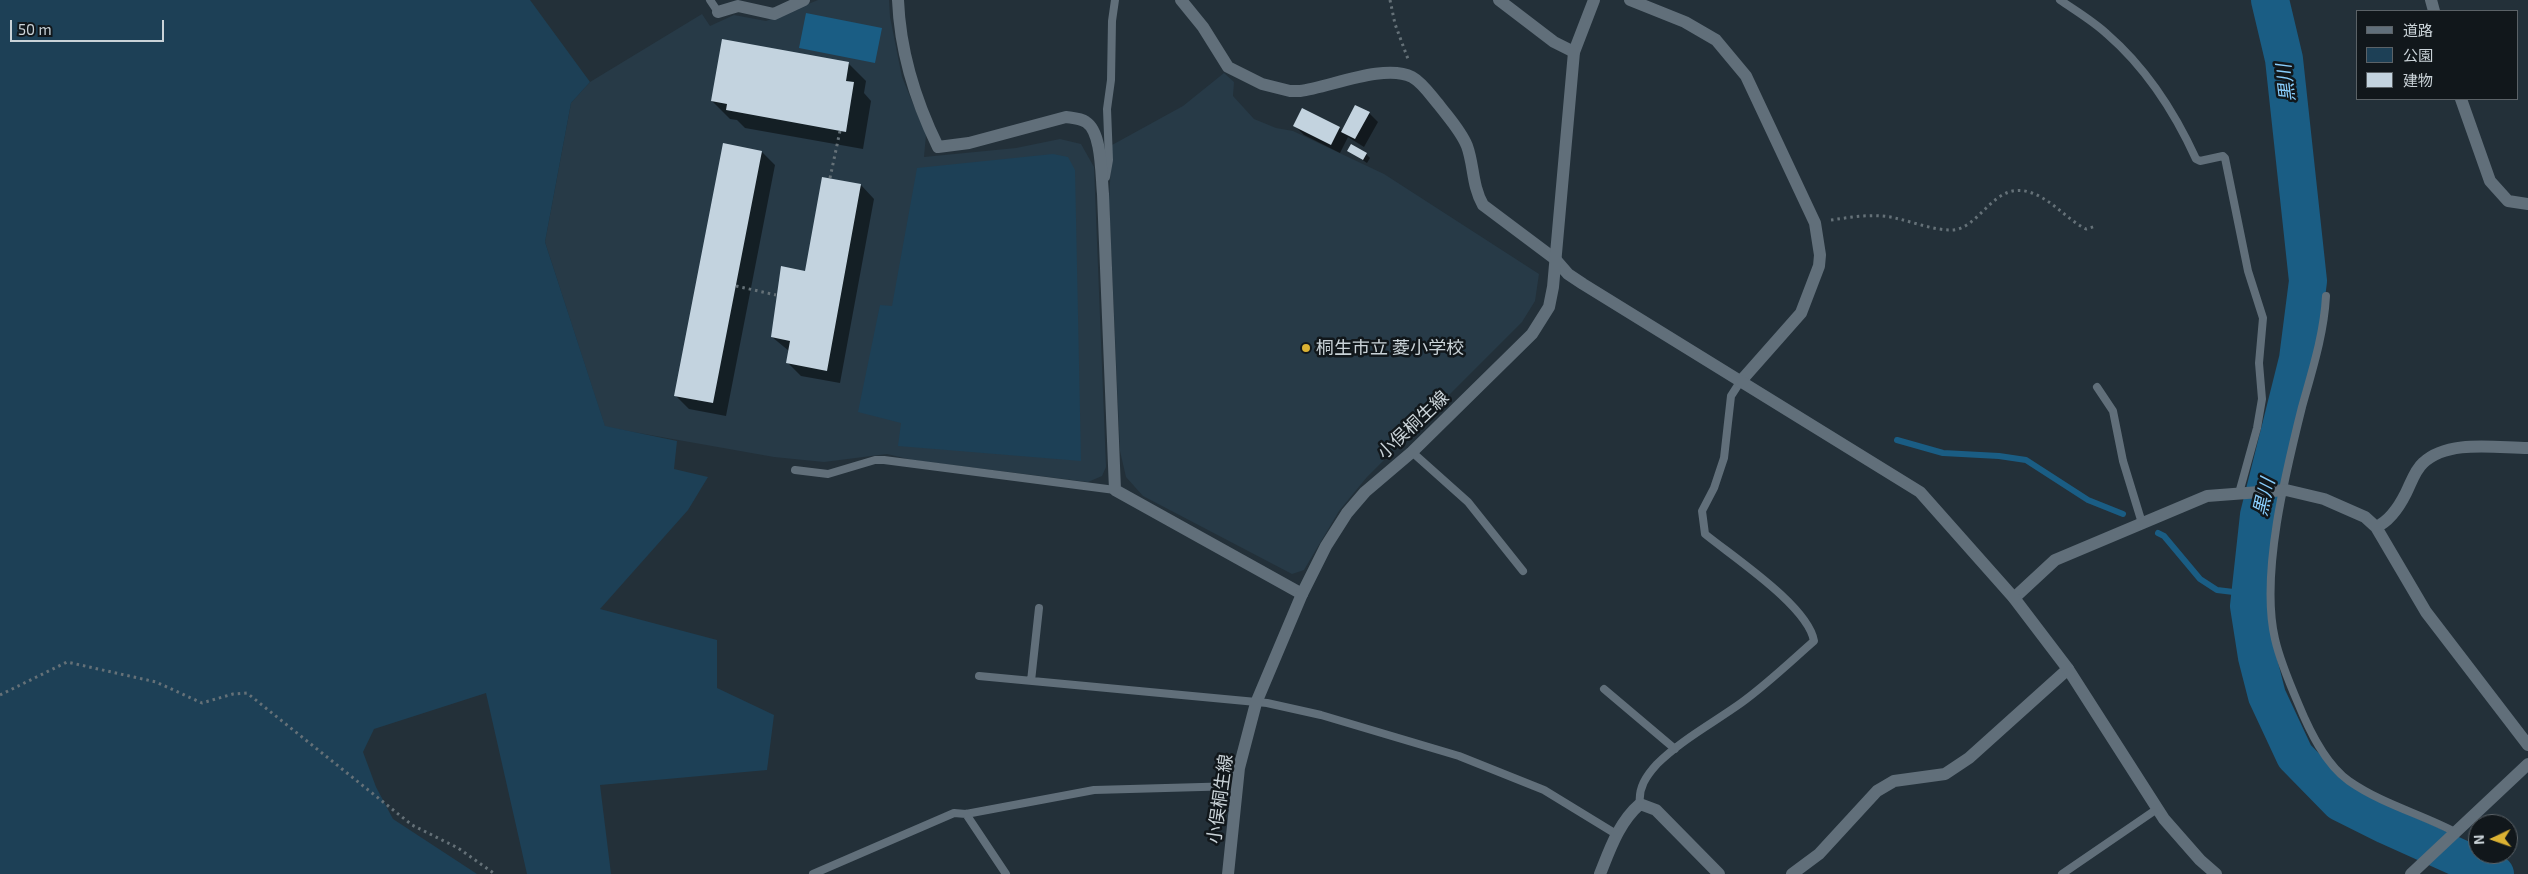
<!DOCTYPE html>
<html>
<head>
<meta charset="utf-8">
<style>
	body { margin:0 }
	#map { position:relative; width:2528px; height:874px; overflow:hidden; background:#233039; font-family:"Exo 2","Noto Sans JP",sans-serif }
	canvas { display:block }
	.legend { position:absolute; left:2356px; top:10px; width:162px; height:90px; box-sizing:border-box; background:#11171b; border:1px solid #5b6267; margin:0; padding:6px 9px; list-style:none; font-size:15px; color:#cad3d8 }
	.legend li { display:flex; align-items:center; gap:10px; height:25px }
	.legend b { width:25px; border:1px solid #5b6267 }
	.north { position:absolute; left:2468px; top:814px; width:50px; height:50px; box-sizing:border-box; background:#11171b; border:1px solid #5b6267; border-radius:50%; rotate:267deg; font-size:14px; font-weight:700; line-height:20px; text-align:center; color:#cad3d8 }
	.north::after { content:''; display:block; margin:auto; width:18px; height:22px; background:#dcb233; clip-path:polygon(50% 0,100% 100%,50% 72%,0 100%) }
	.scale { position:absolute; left:10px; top:20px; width:154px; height:22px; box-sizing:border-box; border:2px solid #cad3d8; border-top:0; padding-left:6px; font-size:15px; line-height:18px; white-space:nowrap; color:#cad3d8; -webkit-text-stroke:4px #11171b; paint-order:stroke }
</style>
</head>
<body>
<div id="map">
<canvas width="2528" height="874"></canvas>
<ul class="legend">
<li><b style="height:6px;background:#616f7a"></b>道路</li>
<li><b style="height:14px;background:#1d4056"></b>公園</li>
<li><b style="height:14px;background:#c3d3df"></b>建物</li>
</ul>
<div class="north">N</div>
<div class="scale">50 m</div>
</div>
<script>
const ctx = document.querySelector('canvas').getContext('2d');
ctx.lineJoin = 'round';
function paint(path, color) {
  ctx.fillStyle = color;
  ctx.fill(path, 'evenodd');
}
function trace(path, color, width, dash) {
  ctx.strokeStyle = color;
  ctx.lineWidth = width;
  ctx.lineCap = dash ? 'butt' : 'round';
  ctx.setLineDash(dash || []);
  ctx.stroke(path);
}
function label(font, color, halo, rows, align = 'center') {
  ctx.font = font + ' "Exo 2","Noto Sans JP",sans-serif';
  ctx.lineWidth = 5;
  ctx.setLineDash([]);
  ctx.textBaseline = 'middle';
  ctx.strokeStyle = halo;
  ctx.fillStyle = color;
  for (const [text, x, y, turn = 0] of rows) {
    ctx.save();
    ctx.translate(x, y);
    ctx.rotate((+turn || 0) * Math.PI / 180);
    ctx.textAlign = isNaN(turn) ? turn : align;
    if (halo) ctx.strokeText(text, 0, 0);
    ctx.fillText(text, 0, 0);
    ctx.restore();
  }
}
paint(new Path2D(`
	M818 0H889L890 17 902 77 926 135 924 157 1016 148 1060 139 1081 144 1094 167 1106 467 1102 476 1088 482 912 460 887 454 824 462 774 457 605 427 545 242 571 103 590 82 702 14 710 26 734 15 766 21Z
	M1224 73 1234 82 1233 96 1254 119 1276 128 1293 131 1384 174 1539 274 1535 301 1522 322 1367 477 1339 511 1304 570 1292 574 1143 496 1126 477 1120 451 1109 201 1112 145 1183 106Z`), '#273a47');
paint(new Path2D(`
	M0 0H530L590 82 571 103 545 242 605 426 677 441 674 469 708 477 688 510 600 609 717 640V688L774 715 767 770 600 785 611 874H527L486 693 374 729 363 752 376 787 393 819 477 874H0Z
	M1053 154 1068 157 1075 170 1081 461 898 446 901 423 858 412 880 305 892 306 917 168Z`), '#1d4056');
paint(new Path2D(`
	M806 13 882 28 875 63 799 48Z`), '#1a5d84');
paint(new Path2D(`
	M848 63 866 81 864 93 871 101 863 149 745 128 737 120 730 119 712 101Z
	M1369 113 1378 122 1364 147 1348 137 1340 153 1304 135 1295 126 1339 128 1343 132Z
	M1349 151 1366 154 1370 158 1367 163Z
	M762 152 775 165 726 416 689 409 675 395Z
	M861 185 874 199 840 383 801 376 787 362 789 351 772 337 782 268 806 272Z`), '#0007');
trace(new Path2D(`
	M1897 440 1943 453 1999 456 2026 460 2088 500 2123 514
	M2158 533 2164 536 2200 579 2217 590 2250 594`), '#1a5d84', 6);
trace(new Path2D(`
	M2270 0 2284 59 2308 281 2298 359 2259 515 2249 606 2257 657 2267 696 2295 756 2340 802 2386 825 2495 874`), '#1a5d84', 38);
paint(new Path2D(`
	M722 39 849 62 846 81 854 82 846 132 726 110 727 104 711 101Z
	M1355 105 1370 112 1355 139 1341 132Z
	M1302 108 1340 127 1331 145 1293 126Z
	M723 143 762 151 713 403 674 396Z
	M1351 144 1367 153 1363 160 1347 151Z
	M822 177 861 184 827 371 786 363 790 341 771 337 781 266 805 271Z`), '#c3d3df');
trace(new Path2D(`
	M1390 0 1395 24 1408 59
	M830 178 840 131
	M1831 220C1852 217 1874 213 1895 218 1913 222 1933 230 1951 230 1980 230 1993 181 2029 192 2052 199 2066 219 2086 229L2096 226
	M736 286 776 295
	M0 695 67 662 156 682 202 703 233 694 247 693 412 825 458 848 495 874`), '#657178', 3, [2.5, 4]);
trace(new Path2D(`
	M710 0 718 12
	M2060 0C2076 11 2093 21 2107 34 2145 67 2175 113 2196 159L2200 161 2223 156 2225 158 2248 271 2263 318 2259 363 2262 399 2257 428 2239 493
	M1106 177 1109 160 1107 109 1111 80 1112 21 1115 0
	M2326 296C2324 334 2312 371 2302 407 2286 471 2260 575 2275 639 2280 661 2289 682 2298 703 2309 730 2325 764 2349 781 2382 804 2421 814 2455 832
	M2097 387 2113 411 2123 461 2142 523
	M1412 452 1468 502 1523 571
	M795 470 828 474 875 460H884L1115 490
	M979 676 1267 703 1321 715 1459 756 1544 790 1616 834
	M1031 681 1039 608
	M1604 689 1675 749
	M1640 804C1638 788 1646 776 1657 764 1681 740 1713 723 1741 703 1766 685 1790 662 1814 641 1808 606 1733 557 1705 534L1702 511 1714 488 1724 458 1731 396 1740 382
	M966 814 1006 874
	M813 874 954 813 966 814 1094 790 1237 786
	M2062 874 2157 809`), '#616f7a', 8);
trace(new Path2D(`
	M898 0C900 50 916 102 938 147L969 143 1066 117C1073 118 1080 118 1086 122 1102 132 1101 175 1103 194L1115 490 1302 594
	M1181 0 1203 27 1228 67 1262 84 1290 91H1300C1330 87 1385 63 1412 77 1423 83 1431 96 1439 105 1448 117 1461 131 1467 146 1474 165 1472 186 1483 205L1555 259
	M1499 0 1554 42 1574 52
	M1630 0 1685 22 1716 40 1746 76 1815 223 1820 255 1819 266 1801 313 1740 382
	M2431 0 2434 11
	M718 12 738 6 774 14 804 0
	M2461 99 2490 181 2508 201 2528 204
	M2376 527C2390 521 2399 507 2406 493 2411 483 2415 470 2423 463 2448 439 2497 448 2528 448
	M2014 598 2055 560 2207 496 2286 490 2324 499 2365 517 2376 527 2426 612 2528 745
	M1600 874C1610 849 1619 822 1640 804L1656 810 1719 874
	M1792 874 1819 854 1877 791 1894 781 1945 774 1969 758 2068 669
	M2411 874 2528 764`), '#616f7a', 12);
trace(new Path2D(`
	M1555 259 1568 274 1583 284 1920 492 2014 598 2068 669 2164 819 2200 860 2216 874`), '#616f7a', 12);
trace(new Path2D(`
	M1228 874 1239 768 1256 703 1302 594 1326 546 1347 513 1365 492 1412 452 1532 334 1549 307 1553 287 1574 52 1594 0`), '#616f7a', 12);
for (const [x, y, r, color] of [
	[1306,348,5,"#dcb233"]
]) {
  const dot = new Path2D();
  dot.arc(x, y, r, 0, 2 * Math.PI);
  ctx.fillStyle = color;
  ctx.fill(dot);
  trace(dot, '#11171b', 2);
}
label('18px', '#cad3d8', '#11171b', [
	["桐生市立 菱小学校",1316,348]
], 'left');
label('18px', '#cad3d8', '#11171b', [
	["小俣桐生線",1413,425,-43],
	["小俣桐生線",1220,799,-82]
]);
label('italic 19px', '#89cefd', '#11171b', [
	["黒川",2286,83,-97],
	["黒川",2264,497,-77]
]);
</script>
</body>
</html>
